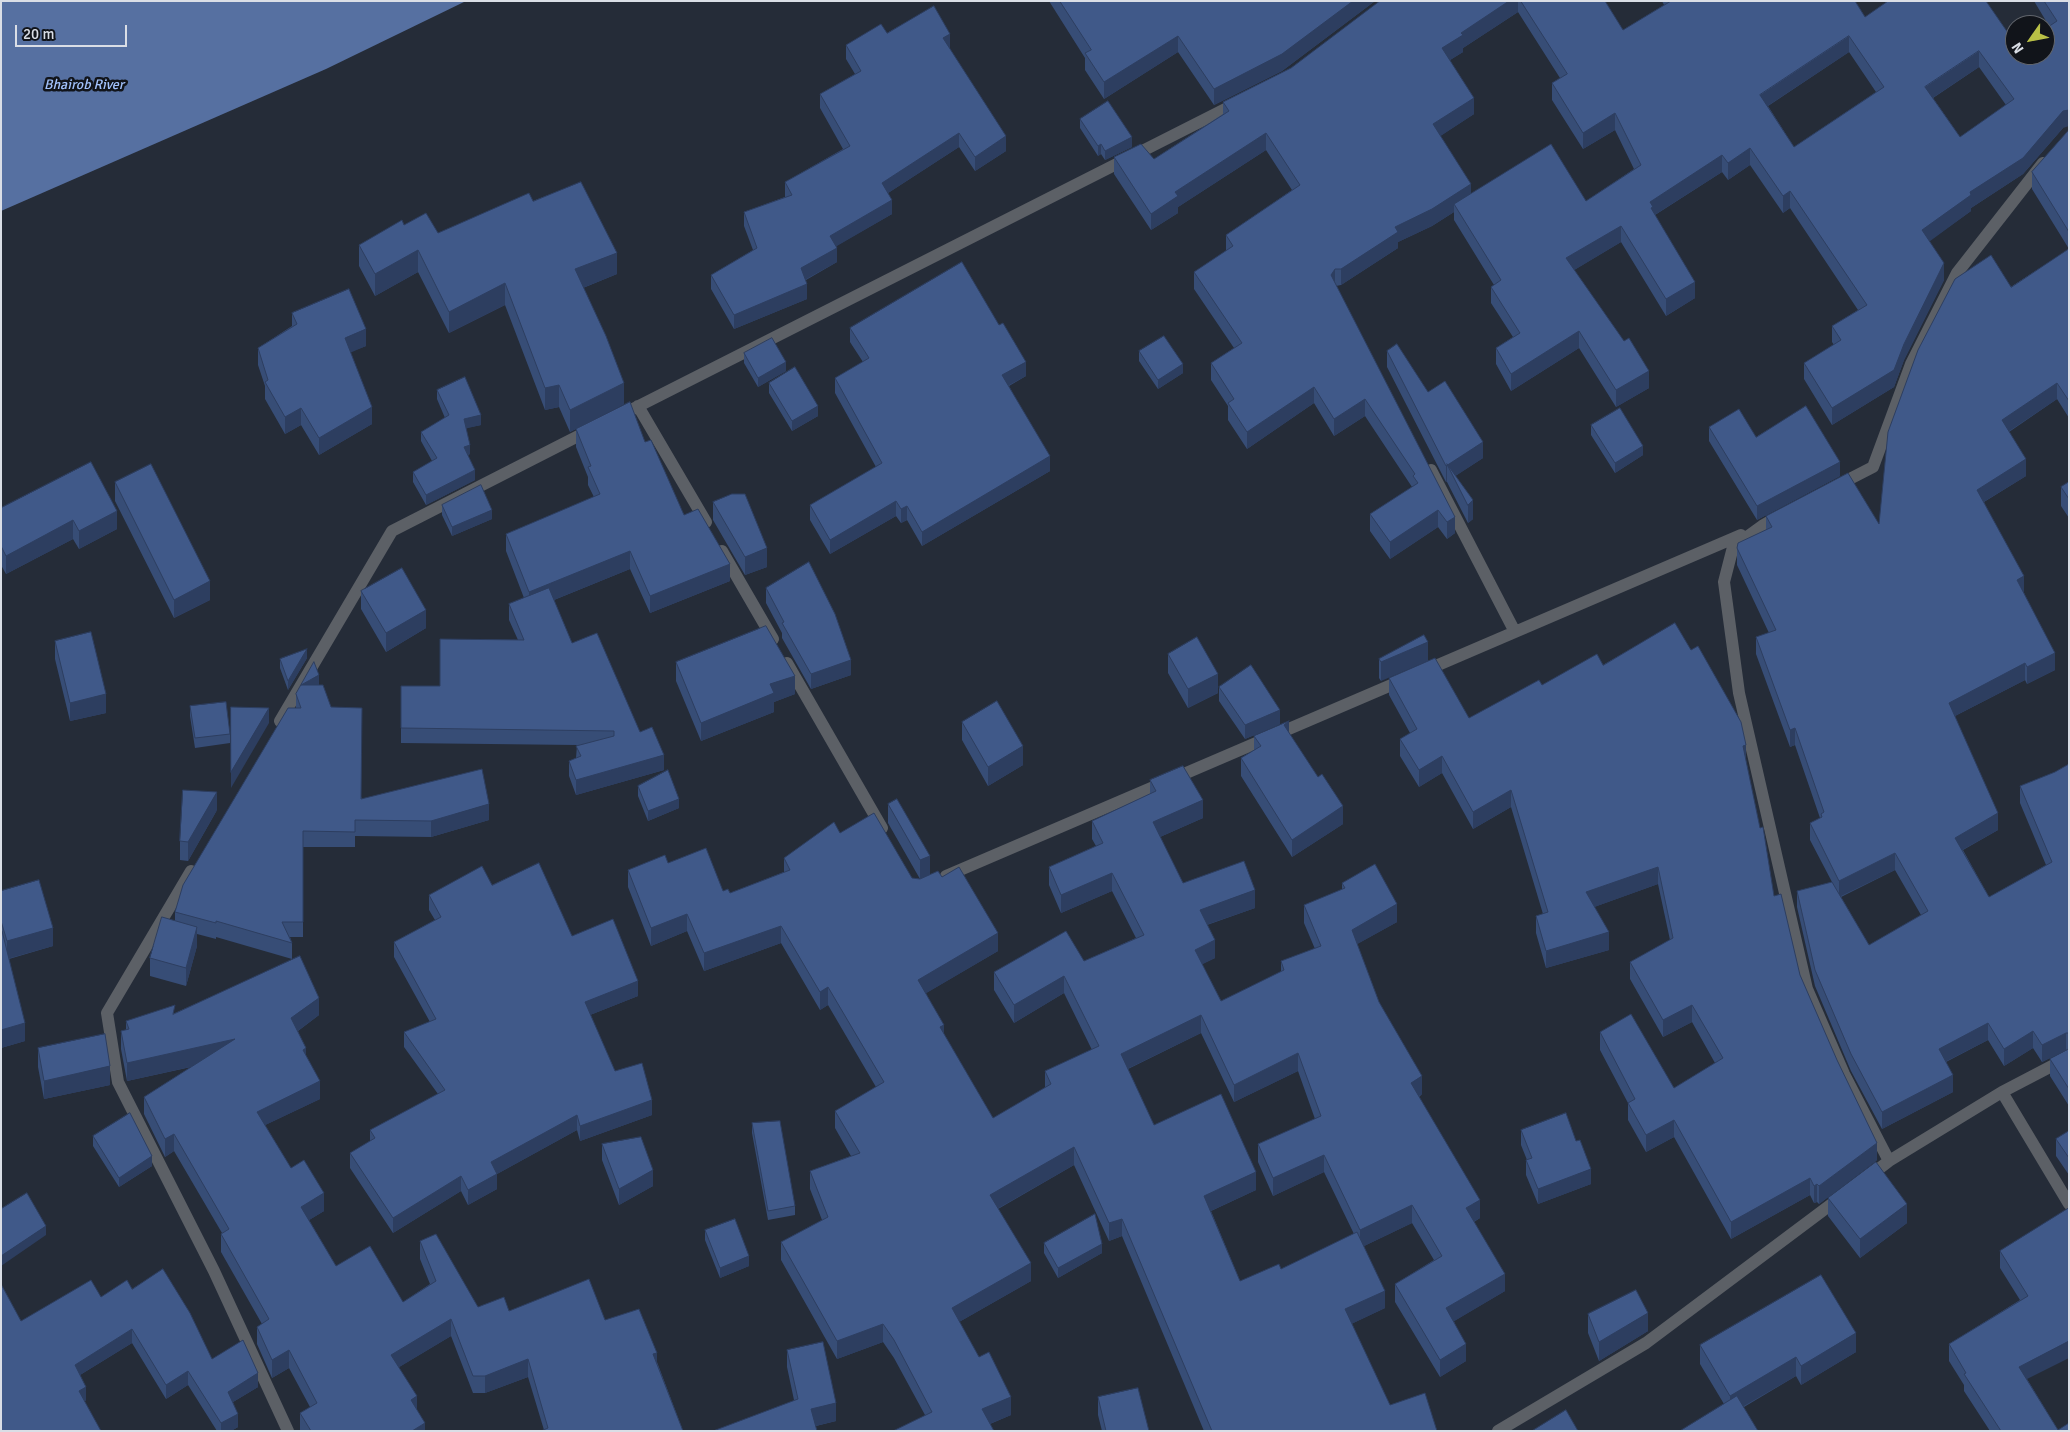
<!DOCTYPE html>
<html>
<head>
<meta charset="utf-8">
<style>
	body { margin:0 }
	#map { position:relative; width:2070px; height:1432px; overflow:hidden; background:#252c38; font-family:Signika,sans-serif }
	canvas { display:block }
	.frame { position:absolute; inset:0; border:2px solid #dadee6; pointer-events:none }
	.north { position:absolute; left:2005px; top:15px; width:50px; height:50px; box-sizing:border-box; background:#11141a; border:1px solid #61656c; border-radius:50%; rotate:237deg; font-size:14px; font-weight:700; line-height:20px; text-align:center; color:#dadee6 }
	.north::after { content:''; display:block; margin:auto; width:18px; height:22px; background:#b9c046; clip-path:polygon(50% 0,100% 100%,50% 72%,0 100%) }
	.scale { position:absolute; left:15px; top:25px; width:112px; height:22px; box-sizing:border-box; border:2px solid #dadee6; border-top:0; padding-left:6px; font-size:15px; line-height:18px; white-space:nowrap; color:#dadee6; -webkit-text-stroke:4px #11141a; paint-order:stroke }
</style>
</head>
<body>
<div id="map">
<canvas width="2070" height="1432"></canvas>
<div class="frame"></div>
<div class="north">N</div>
<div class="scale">20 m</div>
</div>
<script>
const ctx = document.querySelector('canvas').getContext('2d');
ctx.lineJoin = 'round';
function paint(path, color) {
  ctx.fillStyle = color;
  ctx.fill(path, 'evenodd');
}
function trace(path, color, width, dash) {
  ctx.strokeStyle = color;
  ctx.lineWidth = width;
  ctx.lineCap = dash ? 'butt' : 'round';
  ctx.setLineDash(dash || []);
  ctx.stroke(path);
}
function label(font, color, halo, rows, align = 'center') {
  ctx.font = font + ' Signika,sans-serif';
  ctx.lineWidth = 5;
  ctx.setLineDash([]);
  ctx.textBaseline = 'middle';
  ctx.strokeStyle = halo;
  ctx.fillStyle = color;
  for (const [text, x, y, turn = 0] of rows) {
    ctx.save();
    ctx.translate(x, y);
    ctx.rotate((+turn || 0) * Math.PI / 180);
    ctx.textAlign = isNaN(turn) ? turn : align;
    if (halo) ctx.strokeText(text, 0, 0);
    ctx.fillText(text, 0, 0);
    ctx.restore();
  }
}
paint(new Path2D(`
	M1 1H466L326 69 1 211Z`), '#5670a1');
trace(new Path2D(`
	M638 406 706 522
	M617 417 1237 103
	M1431 470 1515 632
	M1836 486 1873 467 1911 364 1957 273 2043 163
	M1781 515 1762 526 1733 547 1724 582 1739 693 1807 989 1844 1074 1889 1161 1867 1178
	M722 551 773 639
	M787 663 882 828
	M1424 671 1741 535
	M280 721 392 531 590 430
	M191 871 107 1013 118 1082 214 1271 288 1431
	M946 876 1403 680
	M2002 1092 2069 1057
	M1889 1161 2002 1092 2069 1204
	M1498 1431 1646 1343 1841 1197`), '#5c6066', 12);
paint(new Path2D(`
	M1049 1H1375L1282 71 1214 105 1178 52 1104 99 1085 70V58Z
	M1380 1H1605L1623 30 1664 5 1662 1H1855L1865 17 2015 55 2049 26 2034 1H2069L2063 128 2023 174 1971 208V211L1929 241 1944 280 1904 360 1894 387 1832 425 1804 379V363L1834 345 1832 342V326L1858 310 1790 208 1783 213 1750 165 1728 180 1722 172 1655 215 1695 298 1666 316 1621 242 1574 270 1649 388 1616 407 1579 348 1511 391 1496 364V348L1513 337 1491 303V287L1494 285 1454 220V212L1432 226 1398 242V248L1341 285 1336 286 1455 533 1447 539 1438 527 1390 559 1370 531V514L1412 487 1365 416 1334 436 1314 403 1247 449 1228 420V406L1211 380V363L1234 348 1194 289V272L1226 251V235L1292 190 1266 150 1178 207V213L1151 230 1114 174V157L1154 159 1223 114V102L1291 68ZM1518 12 1560 78 1552 83V100L1583 149 1615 130 1634 169 1586 201 1471 193 1440 136 1474 114 1450 60 1463 52V48ZM1849 52 1876 92 1794 147 1768 106ZM1979 67 2006 105 1960 137 1933 98Z
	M887 33 950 48V49L1006 151 975 171 959 147 888 193 892 214 836 246 837 262 806 280 807 299 734 329 711 289V275L753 250 744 226V212L785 197V182L843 149 820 108V94L855 74 846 59V45Z
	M1080 119 1132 147 1105 160 1101 154 1098 156 1080 128Z
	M2069 130V418L2057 399 2009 432 2026 476 1984 502 2024 593 2055 670 2027 684 2025 680 1955 716 1998 830 1963 850 1989 897 2046 865 2020 803V786L2055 772 2069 764V1106L2050 1076V1059L2068 1050H2066L2042 1062 2033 1048 2004 1066 1988 1040 1946 1062 1953 1092 1882 1129 1851 1071 1815 986 1797 907V891L1832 882 1810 840V823L1820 818 1795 745 1790 747 1756 654V637L1769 633 1737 565V548L1766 530V516L1879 524 2011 287 2069 249 2032 189V172ZM1895 870 1921 915 1869 945 1841 897Z
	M533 201 617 274 583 288 624 404 570 432 559 407 545 410 505 305 449 333 418 272 375 296 359 266V245L404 225 438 233Z
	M292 313 366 346 350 352 372 424 319 455 301 425 285 434 265 399V386L258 365V348L292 326Z
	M850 328 1026 376 1009 386 1050 471 922 546 907 520 901 523 896 516 830 554 810 520V505L876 467 835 393V378L863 362 850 342Z
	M1139 351 1183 373 1158 389 1139 361Z
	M1387 351 1428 392 1483 458 1455 476 1473 500V519L1468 523 1447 482H1446L1387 367Z
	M744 353 786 371 758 387 744 363Z
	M769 383 818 416 792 431 769 393Z
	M437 390 481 425 466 428 470 454 468 455 475 480 426 505 413 482V472L432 461 421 441V432L445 418 437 399Z
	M1591 425 1643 455 1615 473 1591 435Z
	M1709 427 1756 437 1840 476 1757 520 1709 441Z
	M576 429 645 442 684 515 730 581 650 613 630 569 554 600 572 643 640 732 664 770 576 795 569 776V761L576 758 577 745 401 743V686H440L518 640 509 620V604L524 598 506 551V534L594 497 588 485V477L576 447Z
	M115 482 210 600 174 618 115 501Z
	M2069 482V518L2061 506V487Z
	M713 502 767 567 745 575 713 520Z
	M442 505 492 519 452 536 442 515Z
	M1 508 117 511V529L79 549 73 539 6 574 1 565Z
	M766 588 851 675 811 689 782 638V633L766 603Z
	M361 591 426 628 386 652 361 609Z
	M1424 635 1381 681 1379 678V659Z
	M55 641 106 713 70 721 55 659Z
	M1168 654 1218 693 1188 708 1168 673Z
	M307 658 288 690 280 668V659Z
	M676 662 795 694 774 702V712L701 741 676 681Z
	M1603 665 1746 762 1774 896 1800 975 1877 1160 1819 1204 1817 1202 1814 1203 1810 1195 1731 1239 1674 1137 1646 1152 1628 1120V1103L1600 1050V1032L1674 1088 1715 1063 1692 1022 1663 1037 1630 979V962L1670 940 1658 884 1594 907 1609 950 1546 968 1536 933V916L1543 914 1511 807 1473 829 1442 773 1419 787 1400 756V739L1410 733 1389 695V678L1469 718 1542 685Z
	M319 685 362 799 489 820 431 837 355 836V847H303V937H290L292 943V959L216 937V939L197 934V946L186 986 150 976V958L175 921V912L296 708V694Z
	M1219 687 1280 724 1245 739 1219 701Z
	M190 706 230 734V743L195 748 190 716Z
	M962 722 1023 765 988 786 962 740Z
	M1289 733 1343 824 1292 857 1241 776V758L1254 750V736Z
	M1150 780 1203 818 1160 837 1183 883 1255 908 1207 925 1215 958 1202 964 1221 1001 1281 972V961L1315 949 1304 923V905L1342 890V883L1397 922 1357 944 1379 1002 1422 1094 1419 1097 1480 1218 1474 1222 1505 1291 1454 1321 1466 1361 1440 1377 1395 1302V1284L1434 1260 1412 1223 1364 1246 1385 1308 1351 1324 1390 1405 1437 1431H1204L1122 1236 1109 1241 1074 1165 998 1209 1031 1281 959 1322 1011 1415 990 1424 925 1415 894 1358 883 1342 837 1359 781 1260V1242L822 1220 810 1189V1171L851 1156 835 1128V1111L876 1087 828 1005 820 1010 781 943 704 971 687 931 651 946 628 887V870L668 863 723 891 730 893 784 872V858L840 833 912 878 920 879 888 823V804L930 874 942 877 998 951 926 993 944 1035 993 1118 1045 1088V1071L1092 1050 1064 993 1014 1023 994 990V972L1084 961 1136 938 1112 891 1061 913 1049 885V867L1096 846 1092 839V821L1150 794ZM1201 1033 1234 1102 1298 1071 1315 1119 1258 1144V1162L1273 1196 1324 1172 1354 1234 1281 1269 1240 1281 1211 1211 1256 1190 1154 1125 1128 1069Z
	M638 786 679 808 648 821 638 796Z
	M217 810 188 861 180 860V841Z
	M492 885 572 936 638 996 590 1015 615 1071 652 1115 580 1141 577 1130 497 1174V1189L468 1205 461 1191 393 1233 350 1168V1153L370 1141V1130L438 1094 404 1047V1032L430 1022 394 957V942L435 920 429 910V895Z
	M1 891 53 946 9 959 25 1041 1 1048Z
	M175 1013 319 1015 298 1031 320 1099 265 1125 291 1168 324 1211 309 1220 336 1266 403 1302 430 1284 420 1259V1241L478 1307 605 1320 657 1362 683 1431 544 1430 528 1377 485 1393H473L451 1336 399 1367 417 1410 425 1431H300V1413L310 1407 289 1368 272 1378 257 1344V1327L262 1324 221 1252V1234L222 1233 174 1151 165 1157 144 1114V1097L191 1067 127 1081 121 1049V1031L126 1030V1021Z
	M38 1048 110 1085 44 1099 38 1067Z
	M752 1123 795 1206V1215L768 1220 752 1133Z
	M1521 1130 1591 1184 1538 1204 1526 1175V1160H1527L1521 1145Z
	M2069 1131V1175L2056 1156V1139Z
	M93 1136 152 1166 119 1187 93 1146Z
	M602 1144 653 1186 619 1205 602 1160Z
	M1828 1198 1907 1223 1860 1258 1828 1216Z
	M2069 1208 2027 1379 2058 1430 2069 1431H1990L1964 1391V1385L1949 1361V1344L2020 1300 2000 1268V1251Z
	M705 1230 749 1266 720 1278 705 1240Z
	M1044 1243 1102 1253 1058 1278 1044 1253Z
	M132 1289 212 1359 258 1387 233 1402 238 1427 231 1431H217L188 1385 166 1399 132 1343 80 1375 86 1400 85 1401 21 1321 101 1297Z
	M1588 1314 1648 1331 1599 1361 1588 1333Z
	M1700 1345 1856 1352 1801 1385 1796 1376 1744 1407 1724 1404 1700 1364Z
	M787 1350 836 1421 816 1426 794 1400 787 1367Z
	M1098 1397 1149 1431H1102L1098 1415Z`), '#374d76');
paint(new Path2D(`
	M1353 1H1375L1282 71 1214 105V89Z
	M1509 1H1518V12L1463 48V52L1442 65V48L1461 33Z
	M950 34V48L943 53V38Z
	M1178 36V52L1104 99V82Z
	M1849 36V52L1760 111V95Z
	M1979 51V67L1925 103V87Z
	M1474 98V114L1433 141V124Z
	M2069 110V126L2063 128 2023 174 1971 208V211L1922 247V230L1970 192 2063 111Z
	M1615 113V130L1583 149V133Z
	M959 133V147L882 197V183Z
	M1266 133V150L1178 207V213L1151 230V214L1175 192Z
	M1006 136V151L975 171V157Z
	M1132 137V147L1105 160V151Z
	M1101 144V154L1098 156V146Z
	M1750 148V165L1728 180V163Z
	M1722 155V172L1653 216 1650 202Z
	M1471 184V201L1454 204V212L1432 226 1398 242V248L1341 285V269L1395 227Z
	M1790 191V208L1783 213V196Z
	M892 200V214L830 250V236Z
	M1621 226V242L1566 275V258Z
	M837 248V262L801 282V268Z
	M418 250V272L375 296V274Z
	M617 253V274L575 291V269Z
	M1944 263V280L1904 360 1894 387 1832 425V408L1904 344Z
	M1335 269V286L1331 275Z
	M1695 282V298L1666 316V299Z
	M505 283V305L449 333V312Z
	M807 284V299L734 329V315Z
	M366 329V346L345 355V338Z
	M1579 331V348L1511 391V374Z
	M786 362V371L758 387V378Z
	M1026 362V376L1002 389V375Z
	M1183 364V373L1158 389V380Z
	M1649 371V388L1616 407V390Z
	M624 383V404L570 432V410Z
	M2057 383V399L2002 436V420Z
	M559 385V407L545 410V388Z
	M1314 387V403L1247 449V432Z
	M1365 399V416L1334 436V419Z
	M818 406V416L792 431V421Z
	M372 407V424L319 455V438Z
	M301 408V425L285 434V417Z
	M481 415V425L464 429V419Z
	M1483 442V458L1454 477 1447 465Z
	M470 445V454L464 456V447Z
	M1643 446V455L1615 473V463Z
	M1050 456V471L922 546V532Z
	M2026 459V476L1977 506V490Z
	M1840 462V476L1757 520V506Z
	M1447 465V482H1446V466Z
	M475 470V480L426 505V495Z
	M1473 500V519L1468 523V505Z
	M896 501V516L830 554V540Z
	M907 506V520L901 523V509Z
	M492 510V519L452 536V527Z
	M1438 510V527L1390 559V542Z
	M117 511V529L79 549V531Z
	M1455 517V533L1447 539V522Z
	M73 520V539L6 574V556Z
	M767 548V567L745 575V557Z
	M630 551V569L529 610V592Z
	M730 564V581L650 613V596Z
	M2024 576V593L2017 580Z
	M210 581V600L174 618V600Z
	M426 610V628L386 652V633Z
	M1428 642V661L1381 681V662Z
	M307 649V658L288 690V681Z
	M2055 653V670L2027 684V667Z
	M851 660V675L811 689V674Z
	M2025 663V680L1949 719V703Z
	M1218 674V693L1188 708V689Z
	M319 675V691L301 685Z
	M795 676V694L774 702V712L701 741V723L770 684Z
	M106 694V713L70 721V703Z
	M269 708V723L231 788V772Z
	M1280 710V724L1245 739V725Z
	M1289 721V738L1284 725Z
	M1795 728V745L1790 747V730Z
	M1746 745V762L1743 746Z
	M1023 746V765L988 786V767Z
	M664 755V770L576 795V780Z
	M1442 756V773L1419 787V770Z
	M1511 790V807L1473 829V812Z
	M217 792V810L188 861V842Z
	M679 799V808L648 821V811Z
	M1203 800V818L1153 840V822Z
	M489 804V820L431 837V821Z
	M1343 806V824L1292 857V840Z
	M1998 813V830L1955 854V838Z
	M1895 853V870L1839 897V881Z
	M930 856V875L920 879V860Z
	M1658 867V884L1586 910V892Z
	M1112 873V891L1061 913V895Z
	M1255 890V908L1200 927V910Z
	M1397 904V922L1352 947V930Z
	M687 914V931L651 946V928Z
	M781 926V943L704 971V953Z
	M197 927V946L186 986V968Z
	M53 928V946L7 959V941Z
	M1609 932V950L1546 968V951Z
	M998 933V951L918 998V980Z
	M1215 940V958L1195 968V950Z
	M1064 976V993L1014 1023V1005Z
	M638 981V996L585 1017V1002Z
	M828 987V1005L820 1010V992Z
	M319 998V1015L291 1036V1018Z
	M1692 1005V1022L1663 1037V1020Z
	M1201 1015V1033L1121 1072V1054Z
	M25 1023V1041L1 1048V1030Z
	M1988 1023V1040L1939 1065V1049Z
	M944 1025V1043L940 1027Z
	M2033 1031V1048L2004 1066V1049Z
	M2066 1033V1050L2042 1062V1045Z
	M235 1039V1057L127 1081V1063Z
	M306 1048V1066L303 1050Z
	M1298 1053V1071L1234 1102V1085Z
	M110 1066V1085L44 1099V1081Z
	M1953 1075V1092L1882 1129V1112Z
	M1422 1076V1094L1411 1101V1083Z
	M320 1081V1099L257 1129V1112Z
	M652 1100V1115L580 1141V1126Z
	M577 1115V1130L497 1174V1189L468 1205V1190L491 1162Z
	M1674 1120V1137L1646 1152V1135Z
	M174 1134V1151L165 1157V1139Z
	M1877 1143V1160L1819 1204V1186Z
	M1074 1147V1165L990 1213V1195Z
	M1324 1155V1172L1273 1196V1178Z
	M152 1156V1166L119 1187V1178Z
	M1591 1169V1184L1538 1204V1189Z
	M653 1170V1186L619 1205V1189Z
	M1256 1172V1190L1204 1214V1196Z
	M461 1176V1191L393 1233V1218Z
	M1810 1178V1195L1731 1239V1222Z
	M1817 1184V1202L1814 1203V1186Z
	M324 1193V1211L301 1225V1207Z
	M1480 1200V1218L1466 1226V1208Z
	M1907 1204V1223L1860 1258V1239Z
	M1412 1205V1223L1360 1248V1230Z
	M1122 1219V1236L1109 1241V1223Z
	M46 1226V1235L1 1266V1256Z
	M1102 1244V1253L1058 1278V1268Z
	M749 1256V1266L720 1278V1268Z
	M1031 1263V1281L952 1326V1308Z
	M1505 1274V1291L1446 1326V1308Z
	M1385 1291V1308L1345 1327V1309Z
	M1648 1313V1331L1599 1361V1342Z
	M451 1319V1336L391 1372V1355Z
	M883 1324V1342L837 1359V1341Z
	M132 1329V1343L75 1378V1365Z
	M1856 1333V1352L1801 1385V1366Z
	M2069 1341V1358L2019 1383V1367Z
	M1466 1344V1361L1440 1377V1360Z
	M289 1350V1368L272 1378V1360Z
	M657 1353V1371L653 1354Z
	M1796 1357V1376L1730 1414V1396Z
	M528 1359V1377L485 1393V1376Z
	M188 1371V1385L166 1399V1385Z
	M258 1373V1387L228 1405V1392Z
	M86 1387V1400L79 1404V1391Z
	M417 1396V1414L411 1400Z
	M1011 1397V1415L982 1427V1409Z
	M836 1403V1421L811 1427V1409Z
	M238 1414V1427L231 1431H221V1423Z
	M425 1423V1431H412Z`), '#2d3e60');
const building = new Path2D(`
	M1060 1H1353L1282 54 1214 89 1178 36 1104 82 1085 53 1091 50Z
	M1380 1H1509L1461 33 1463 35 1442 48 1474 98 1433 124 1471 184 1432 209 1395 227 1398 232 1341 269H1335L1331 275 1455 517 1447 522 1438 510 1390 542 1370 514 1418 483 1413 476 1415 474 1365 399 1334 419 1314 387 1247 432 1228 403 1234 399 1211 363 1242 343 1194 272 1233 246 1226 235 1300 185 1266 133 1175 192 1178 196 1151 214 1114 157 1141 144 1154 159 1229 111 1223 102 1291 68Z
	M1521 1H1605L1623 30 1671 1H1855L1865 17 1888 1H1986L2015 43V55H2045V29L2057 21 2044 1H2069V110L2063 111 2023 158 1970 192 1971 195 1922 230 1944 263 1904 344 1894 370 1832 408 1804 363 1841 340 1832 326 1867 305 1790 191 1783 196 1750 148 1728 163 1722 155 1650 202 1653 207 1651 208 1695 282 1666 299 1621 226 1566 258 1624 341 1629 338 1649 371 1616 390 1579 331 1511 374 1496 348 1520 333 1491 287 1501 280 1454 204 1551 144 1586 201 1641 165 1615 113 1583 133 1552 83 1567 74ZM1849 36 1884 87 1794 147 1760 95ZM1979 51 2014 99 1960 137 1925 87Z
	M934 6 950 34 943 38 1006 136 975 157 959 133 882 183 892 200 830 236 837 248 801 268 807 284 734 315 711 275 757 248 744 212 792 195 785 182 850 146 820 94 861 71 846 45 881 24 887 33Z
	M1108 101 1132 137 1105 151 1101 144 1098 146 1080 119Z
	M2069 130V232L2032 172Z
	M581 182 617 253 575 269 606 336 624 383 570 410 559 385 545 388 505 283 449 312 418 250 375 274 359 245 402 220 404 225 426 213 438 233 529 193 533 201Z
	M2069 249V401L2057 383 2002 420 2026 459 1977 490 2024 576 2017 580 2055 653 2027 667 2025 663 1949 703 1998 813 1955 838 1989 897 2052 862 2020 786 2055 772 2069 764V1033H2066L2042 1045 2033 1031 2004 1049 1988 1023 1939 1049 1953 1075 1882 1112 1851 1054 1815 970 1797 891 1832 882 1869 945 1928 911 1895 853 1839 881 1810 823 1822 817 1821 814 1824 812 1795 728 1790 730 1756 637 1776 630 1737 548 1738 543 1772 527 1766 516 1848 473 1879 524 1888 432 1918 350 1955 279 1991 255 2011 287Z
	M962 262 999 325 1003 323 1026 362 1002 375 1050 456 922 532 907 506 901 509 896 501 830 540 810 505 882 463 835 378 869 358 850 328Z
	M349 289 366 329 345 338 372 407 319 438 301 408 285 417 265 382 268 380 258 348 297 324 292 313Z
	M1164 336 1183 364 1158 380 1139 351Z
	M772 338 786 362 758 378 744 353Z
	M1397 344 1428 392 1445 381 1483 442 1446 466 1387 351Z
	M795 367 818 406 792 421 769 383Z
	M465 377 481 415 464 419 470 445 464 447 475 470 426 495 413 472 437 458 421 432 449 415 437 390Z
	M630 402 645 442 651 440 684 515 698 509 730 564 650 596 630 551 529 592 506 534 600 494 588 467 591 466 576 429Z
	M1806 406 1840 462 1757 506 1709 427 1739 409 1756 437Z
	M1620 408 1643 446 1615 463 1591 425Z
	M91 462 117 511 79 531 73 520 6 556 1 546V508Z
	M151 464 210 581 174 600 115 482Z
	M1447 464 1473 500 1468 505Z
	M2069 482V499L2061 487Z
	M481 485 492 510 452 527 442 505Z
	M732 494H745L767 548 745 557 713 502Z
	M809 562 835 614 851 660 811 674 782 623 784 622 766 588Z
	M402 568 426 610 386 633 361 591Z
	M549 588 572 643 597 633 640 732 652 727 664 755 576 780 569 761 581 756 576 746 614 736V731L401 728V686H440V639L524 640 509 604Z
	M1675 623 1691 650 1698 646 1741 722 1746 745 1743 746 1760 828 1763 827 1774 896 1781 894 1800 975 1837 1060 1877 1143 1819 1186 1817 1184 1814 1186 1810 1178 1731 1222 1674 1120 1646 1135 1628 1103 1635 1099 1600 1032 1631 1014 1674 1088 1723 1058 1692 1005 1663 1020 1630 962 1673 938 1658 867 1586 892 1609 932 1546 951 1536 916 1548 912 1511 790 1473 812 1442 756 1419 770 1400 739 1417 729 1389 678 1435 658 1469 718 1539 680 1542 685 1597 654 1603 665Z
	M766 626 795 676 770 684 774 693 701 723 676 662Z
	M91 632 106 694 70 703 55 641Z
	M1424 635 1428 642 1381 662 1379 659Z
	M1197 637 1218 674 1188 689 1168 654Z
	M307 649 288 681 280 659Z
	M314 662 319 675 301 685H323L331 707 362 708 361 799 482 769 489 804 431 821 355 820V832L303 831V922H282L292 943 216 921V923L175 912 183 885 288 708H301L296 694Z
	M1251 665 1280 710 1245 725 1219 687Z
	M997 701 1023 746 988 767 962 722Z
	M226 702 230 734 195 738 190 706Z
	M231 707 269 708 231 772Z
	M1289 721 1284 725 1318 777 1322 774 1343 806 1292 840 1241 758 1261 746 1254 736Z
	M1183 766 1203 800 1153 822 1183 883 1244 861 1255 890 1200 910 1215 940 1195 950 1221 1001 1284 970 1281 961 1321 946 1304 905 1345 888 1342 883 1375 864 1397 904 1352 930 1379 1002 1422 1076 1411 1083 1480 1200 1466 1208 1505 1274 1446 1308 1466 1344 1440 1360 1395 1284 1442 1256 1412 1205 1360 1230 1324 1155 1273 1178 1258 1144 1321 1116 1298 1053 1234 1085 1201 1015 1121 1054 1154 1125 1221 1094 1256 1172 1204 1196 1240 1281 1279 1264 1281 1269 1357 1232 1385 1291 1345 1309 1390 1405 1425 1393 1437 1431H1212L1122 1219 1109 1223 1074 1147 990 1195 1031 1263 952 1308 979 1357 989 1352 1011 1397 982 1409 994 1431H893L932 1412 894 1340 883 1324 837 1341 781 1242 828 1217 810 1171 860 1153 835 1111 884 1082 828 987 820 992 781 926 704 953 687 914 651 928 628 870 665 855 668 863 706 848 723 891 728 889 730 893 790 870 784 858 834 822 840 833 874 813 912 878 920 879 938 871 942 877 959 867 998 933 918 980 944 1025 940 1027 993 1118 1051 1084 1045 1071 1099 1046 1064 976 1014 1005 994 972 1066 931 1084 961 1144 935 1112 873 1061 895 1049 867 1103 843 1092 821 1156 791 1150 780Z
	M668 770 679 799 648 811 638 786Z
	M183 790 217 792 188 842 180 841Z
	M897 799 930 856 920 860 888 804Z
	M539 863 572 936 613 919 638 981 585 1002 615 1071 642 1063 652 1100 580 1126 577 1115 491 1162 497 1174 468 1190 461 1176 393 1218 350 1153 375 1138 370 1130 445 1090 404 1032 436 1019 394 942 441 917 429 895 482 866 492 885Z
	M39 880 53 928 7 941 1 921V891Z
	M162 917 197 927 186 968 150 958Z
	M1 931H2L25 1023 1 1030Z
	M300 956 319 998 291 1018 306 1048 303 1050 320 1081 257 1112 291 1168 304 1160 324 1193 301 1207 336 1266 370 1246 403 1302 436 1281 420 1241 436 1234 478 1307 504 1297 509 1311 589 1279 605 1320 639 1309 657 1353 653 1354 683 1431H541L548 1428 528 1359 485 1376H473L451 1319 391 1355 417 1396 411 1400 425 1423 412 1431H311L300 1413 317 1403 289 1350 272 1360 257 1327 269 1319 221 1234 229 1229 174 1134 165 1139 144 1097 235 1039 127 1063 121 1031 129 1029 126 1021 175 1005 173 1014Z
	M105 1034 110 1066 44 1081 38 1048Z
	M2069 1049V1089L2050 1059Z
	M130 1113 152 1156 119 1178 93 1136Z
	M1566 1113 1576 1141 1580 1140 1591 1169 1538 1189 1526 1160 1532 1158 1521 1130Z
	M780 1121 795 1206 768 1211 752 1123Z
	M2069 1131V1158L2056 1139Z
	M641 1137 653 1170 619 1189 602 1144Z
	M1876 1162 1907 1204 1860 1239 1828 1198Z
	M27 1193 46 1226 1 1256V1209Z
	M2069 1208V1341L2019 1367 2058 1430 2069 1423V1431H2001L1964 1374 1966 1373 1949 1344 2028 1296 2000 1251Z
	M1095 1214 1102 1244 1058 1268 1044 1243Z
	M735 1219 749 1256 720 1268 705 1230Z
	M163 1269 190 1313 212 1359 243 1340 258 1373 228 1392 238 1414 221 1423 188 1371 166 1385 132 1329 75 1365 86 1387 79 1391 101 1431H1V1284L21 1321 91 1280 101 1297 127 1280 132 1289Z
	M1821 1275 1856 1333 1801 1366 1796 1357 1730 1396 1700 1345Z
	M1636 1290 1648 1313 1599 1342 1588 1314Z
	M823 1342 836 1403 811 1409 817 1431H713L798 1399 787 1350Z
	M1138 1388 1149 1431H1106L1098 1397Z
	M1737 1396 1758 1431H1680Z
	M1566 1410 1578 1431H1532Z`);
paint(building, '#405989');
trace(building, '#2d3e60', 1);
label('italic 14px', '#a2c2fc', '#11141a', [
	["Bhairob River",84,85]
]);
</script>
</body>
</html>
